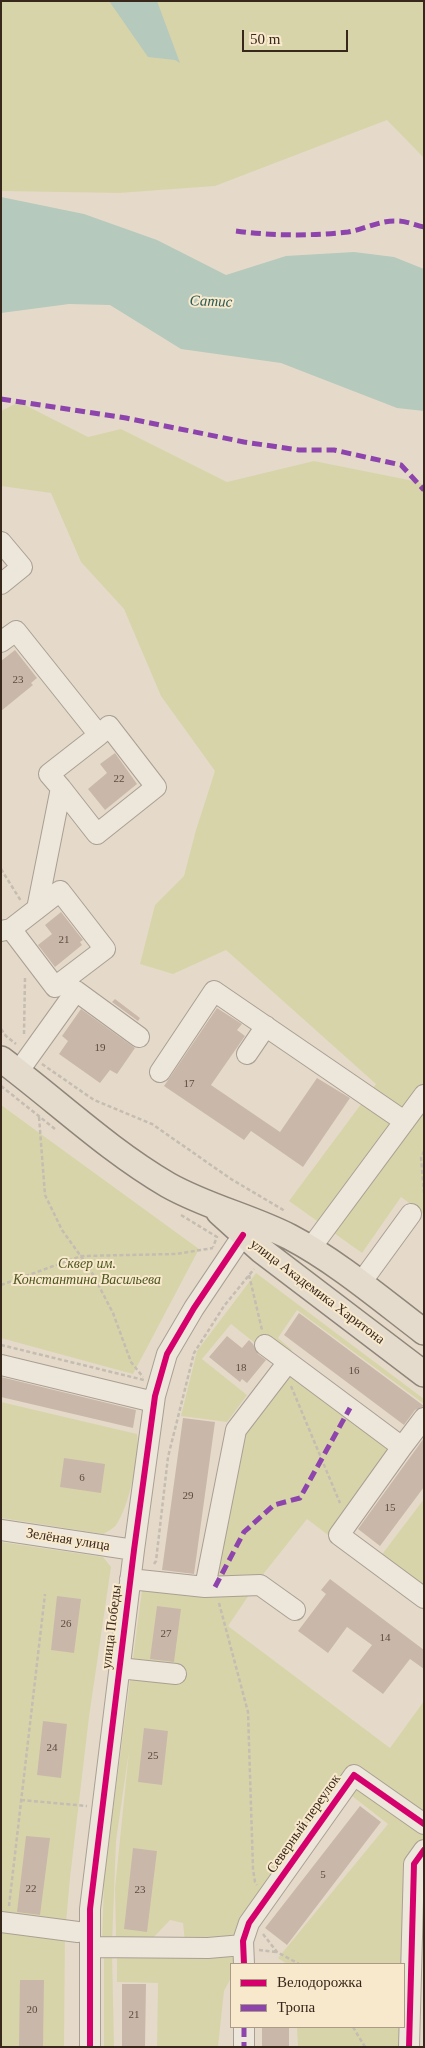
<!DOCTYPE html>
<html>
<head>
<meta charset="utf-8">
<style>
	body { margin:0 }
	#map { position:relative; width:425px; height:2048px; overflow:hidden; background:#e5dac9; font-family:"Times New Roman",serif }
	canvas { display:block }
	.frame { position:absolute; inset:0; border:2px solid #38271b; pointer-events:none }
	.legend { position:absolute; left:230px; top:1963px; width:175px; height:65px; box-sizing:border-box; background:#f8e9cd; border:1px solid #ab9b86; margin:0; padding:6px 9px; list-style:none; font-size:15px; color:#38271b }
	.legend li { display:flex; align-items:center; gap:10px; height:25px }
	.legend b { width:25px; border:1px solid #ab9b86 }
	.scale { position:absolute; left:242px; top:30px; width:106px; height:22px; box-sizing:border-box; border:2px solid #38271b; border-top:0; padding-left:6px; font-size:15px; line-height:18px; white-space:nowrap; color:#38271b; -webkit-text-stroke:4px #f8e9cd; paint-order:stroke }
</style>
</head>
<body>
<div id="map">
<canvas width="425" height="2048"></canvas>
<div class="frame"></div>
<ul class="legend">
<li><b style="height:6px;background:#d6006c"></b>Велодорожка</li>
<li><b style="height:6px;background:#8e44ad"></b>Тропа</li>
</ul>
<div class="scale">50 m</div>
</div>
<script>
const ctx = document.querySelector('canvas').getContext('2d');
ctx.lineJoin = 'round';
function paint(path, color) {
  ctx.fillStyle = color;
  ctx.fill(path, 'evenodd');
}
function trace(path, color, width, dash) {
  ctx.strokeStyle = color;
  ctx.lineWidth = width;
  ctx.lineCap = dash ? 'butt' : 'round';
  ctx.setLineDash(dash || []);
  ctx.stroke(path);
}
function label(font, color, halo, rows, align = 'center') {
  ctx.font = font + ' "Times New Roman",serif';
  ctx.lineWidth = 4;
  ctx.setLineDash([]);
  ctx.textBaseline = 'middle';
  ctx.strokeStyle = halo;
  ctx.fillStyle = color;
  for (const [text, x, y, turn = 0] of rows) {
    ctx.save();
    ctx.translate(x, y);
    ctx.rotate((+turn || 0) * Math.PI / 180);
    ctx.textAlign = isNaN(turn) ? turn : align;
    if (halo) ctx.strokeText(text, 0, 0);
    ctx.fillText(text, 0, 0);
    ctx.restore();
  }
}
paint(new Path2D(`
	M1 1H424V158L387 120 215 186 119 193 1 191Z
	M19 402 88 437 121 429 227 482 314 461 419 482 424 486V1214L401 1197 362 1253 289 1201 376 1084 226 950 173 974 140 964 155 905 184 876 196 830 215 771 161 696 124 609 81 562 51 493 1 486V411Z
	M1 1105 199 1249 133 1374 1 1338Z
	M256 1273 424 1399V1404L297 1310 278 1338 292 1350 281 1364 231 1324 202 1359 247 1395 227 1422 181 1416 197 1351Z
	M290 1369 396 1448 332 1538 307 1519 257 1582 211 1584 240 1432Z
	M1 1402 137 1434C140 1455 129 1507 116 1525 113 1529 107 1532 103 1534L1 1518Z
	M424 1499V1581L420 1586 380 1557Z
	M1 1542 103 1557 111 1567 89 1717 70 1878 65 1934 64 2047H1Z
	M253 1589 228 1626 390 1748 424 1701V1817L353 1767 237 1939 185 1942 183 1923 170 1920 153 1938 116 1939 115 1888 129 1751 116 1841 112 1944 102 1943 104 1878 142 1590Z
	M360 1784 424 1832 404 2047H298L297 2027H404V1964H287L278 1958 388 1824 352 1796Z
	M104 1951 112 1952 114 2047H104Z
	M117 1953H239L236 1964H231V1978L224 1991 218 2047H157L158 1983 117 1982Z`), '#d8d4aa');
paint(new Path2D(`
	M109 1H157L180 63 175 60 148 57Z
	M1 197 84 214 157 240 226 275 286 256 354 252 394 257 424 269V411L397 408 281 363 181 349 110 305 69 304 1 313Z`), '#b5c9bc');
paint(new Path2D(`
	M15 650 37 678 31 683 33 685 1 711V661Z
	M115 753 137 784 105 810 88 789 107 773 100 764Z
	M61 912 83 940 80 942 82 945 55 967 38 945 52 934 45 925Z
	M115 999 140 1018 138 1021 112 1002Z
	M217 1008 242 1024 237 1030 245 1036 211 1085 280 1132 317 1078 350 1098 303 1167 251 1131 244 1140 164 1086Z
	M81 1009 135 1048 117 1074 110 1070 100 1083 59 1054 68 1041 62 1036Z
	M299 1313 424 1406 415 1410 404 1425 284 1335Z
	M227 1336 242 1348 249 1340 253 1344 258 1354 266 1360 247 1383 242 1379 240 1382 209 1357Z
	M1 1377 136 1410 133 1428 1 1397Z
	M183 1418 215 1422 194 1574 162 1570Z
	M424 1438V1487L380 1546 358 1529Z
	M64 1458 105 1464 101 1493 60 1487Z
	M330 1579 424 1650V1669L410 1659 383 1694 352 1671 372 1645 347 1627 328 1653 298 1631 326 1594 321 1590Z
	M57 1596 81 1599 74 1653 51 1650Z
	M157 1606 181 1609 174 1662 150 1659Z
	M43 1721 67 1724 61 1778 37 1775Z
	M144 1728 168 1731 162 1785 138 1782Z
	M360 1806 381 1822 287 1945 265 1928Z
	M26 1836 50 1838 40 1915 17 1912Z
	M133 1848 157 1851 147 1932 124 1929Z
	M20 1980H44L43 2047H19Z
	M122 1984H146L145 2047H122Z
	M262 2027H289V2047H262Z`), '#c9b8aa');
const minor = new Path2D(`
	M1 542 22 567 1 584
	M1 642 16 631 99 735 49 774 61 788 37 909
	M61 788 97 834 156 787 109 726 99 735
	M1 931 11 929 60 891 105 949 55 987 11 929
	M247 1054 266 1026
	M18 1072 76 991 139 1037
	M160 1072 214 991 404 1121
	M310 1249 424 1095
	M360 1284 411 1214
	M265 1345 288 1362
	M1 1365 154 1402
	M402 1447 424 1418
	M1 1530 134 1550
	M130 1579 205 1587 236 1430 288 1362 402 1447 339 1535 424 1598
	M205 1587 260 1585 295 1610
	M119 1668 176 1674
	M1 1922 78 1932
	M90 1947 208 1948 243 1945
	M244 1964 243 1941 249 1923 354 1775 424 1824
	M244 2027V2047
	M90 2047V1909L134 1550 155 1396 167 1354 194 1308 243 1235
	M409 2047 414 1864 424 1850`);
const major = new Path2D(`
	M1 1059C57 1101 108 1150 168 1185 207 1207 251 1217 290 1237 336 1261 382 1300 424 1332
	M219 1212 261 1250 424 1374`);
trace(minor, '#aa9f93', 22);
trace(major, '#8f857a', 28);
trace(new Path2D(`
	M1 869 21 901
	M1 1029 6 1036 16 1044
	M24 1034 25 977
	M42 1064 94 1100 152 1124 231 1179 285 1211
	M1 1086 55 1129
	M39 1117 45 1195 62 1230 90 1269 113 1313 131 1362 143 1377
	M424 1151 421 1158 424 1193
	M181 1215 217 1237 213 1247
	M249 1275 262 1330
	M1 1285 81 1256 176 1254 213 1248
	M1 1345 144 1380
	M291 1386 340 1503
	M154 1564 156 1561 168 1457 194 1353 224 1306 254 1269
	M219 1603 248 1712 253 1869 255 1882 257 1885
	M21 1800 87 1806
	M9 1906 45 1594
	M263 1934 277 1952 299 1964
	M259 1950 276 1952
	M353 2027 365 2047`), '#c5bcb2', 2.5, [4, 2.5]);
trace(minor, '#ece6db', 20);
trace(major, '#e4dbcc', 25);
trace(new Path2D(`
	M236 231C273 236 311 236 348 232 365 229 381 220 397 221 406 221 415 225 424 227
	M1 399 126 418 244 442 299 450H334L401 465 424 490
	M215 1587 244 1532 274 1505 300 1498 350 1408
	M244 2027V2047`), '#8e44ad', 5, [10, 5]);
trace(new Path2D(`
	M244 1964 243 1941 249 1923 354 1775 424 1824
	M90 2047V1909L134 1550 155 1396 167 1354 194 1308 243 1235
	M409 2047 414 1864 424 1850`), '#d6006c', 6);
label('11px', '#5c4b3f', null, [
	["23",18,680],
	["22",119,779],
	["21",64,940],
	["19",100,1048],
	["17",189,1084],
	["18",241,1368],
	["16",354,1371],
	["6",82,1478],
	["29",188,1496],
	["15",390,1508],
	["26",66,1624],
	["27",166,1634],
	["14",385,1638],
	["24",52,1748],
	["25",153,1756],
	["5",323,1875],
	["22",31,1889],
	["23",140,1890],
	["20",32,2010],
	["21",134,2015]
]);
label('italic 14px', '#4c561f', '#f8e9cd', [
	["Сквер им.",87,1264],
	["Константина Васильева",87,1280]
]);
label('14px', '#38271b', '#f8e9cd', [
	["улица Академика Харитона",317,1292,37],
	["Зелёная улица",68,1540,9],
	["улица Победы",112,1627,-83],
	["Северный переулок",304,1824,-55]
]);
label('italic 15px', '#285953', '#f8e9cd', [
	["Сатис",211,302,2]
]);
</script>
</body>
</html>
